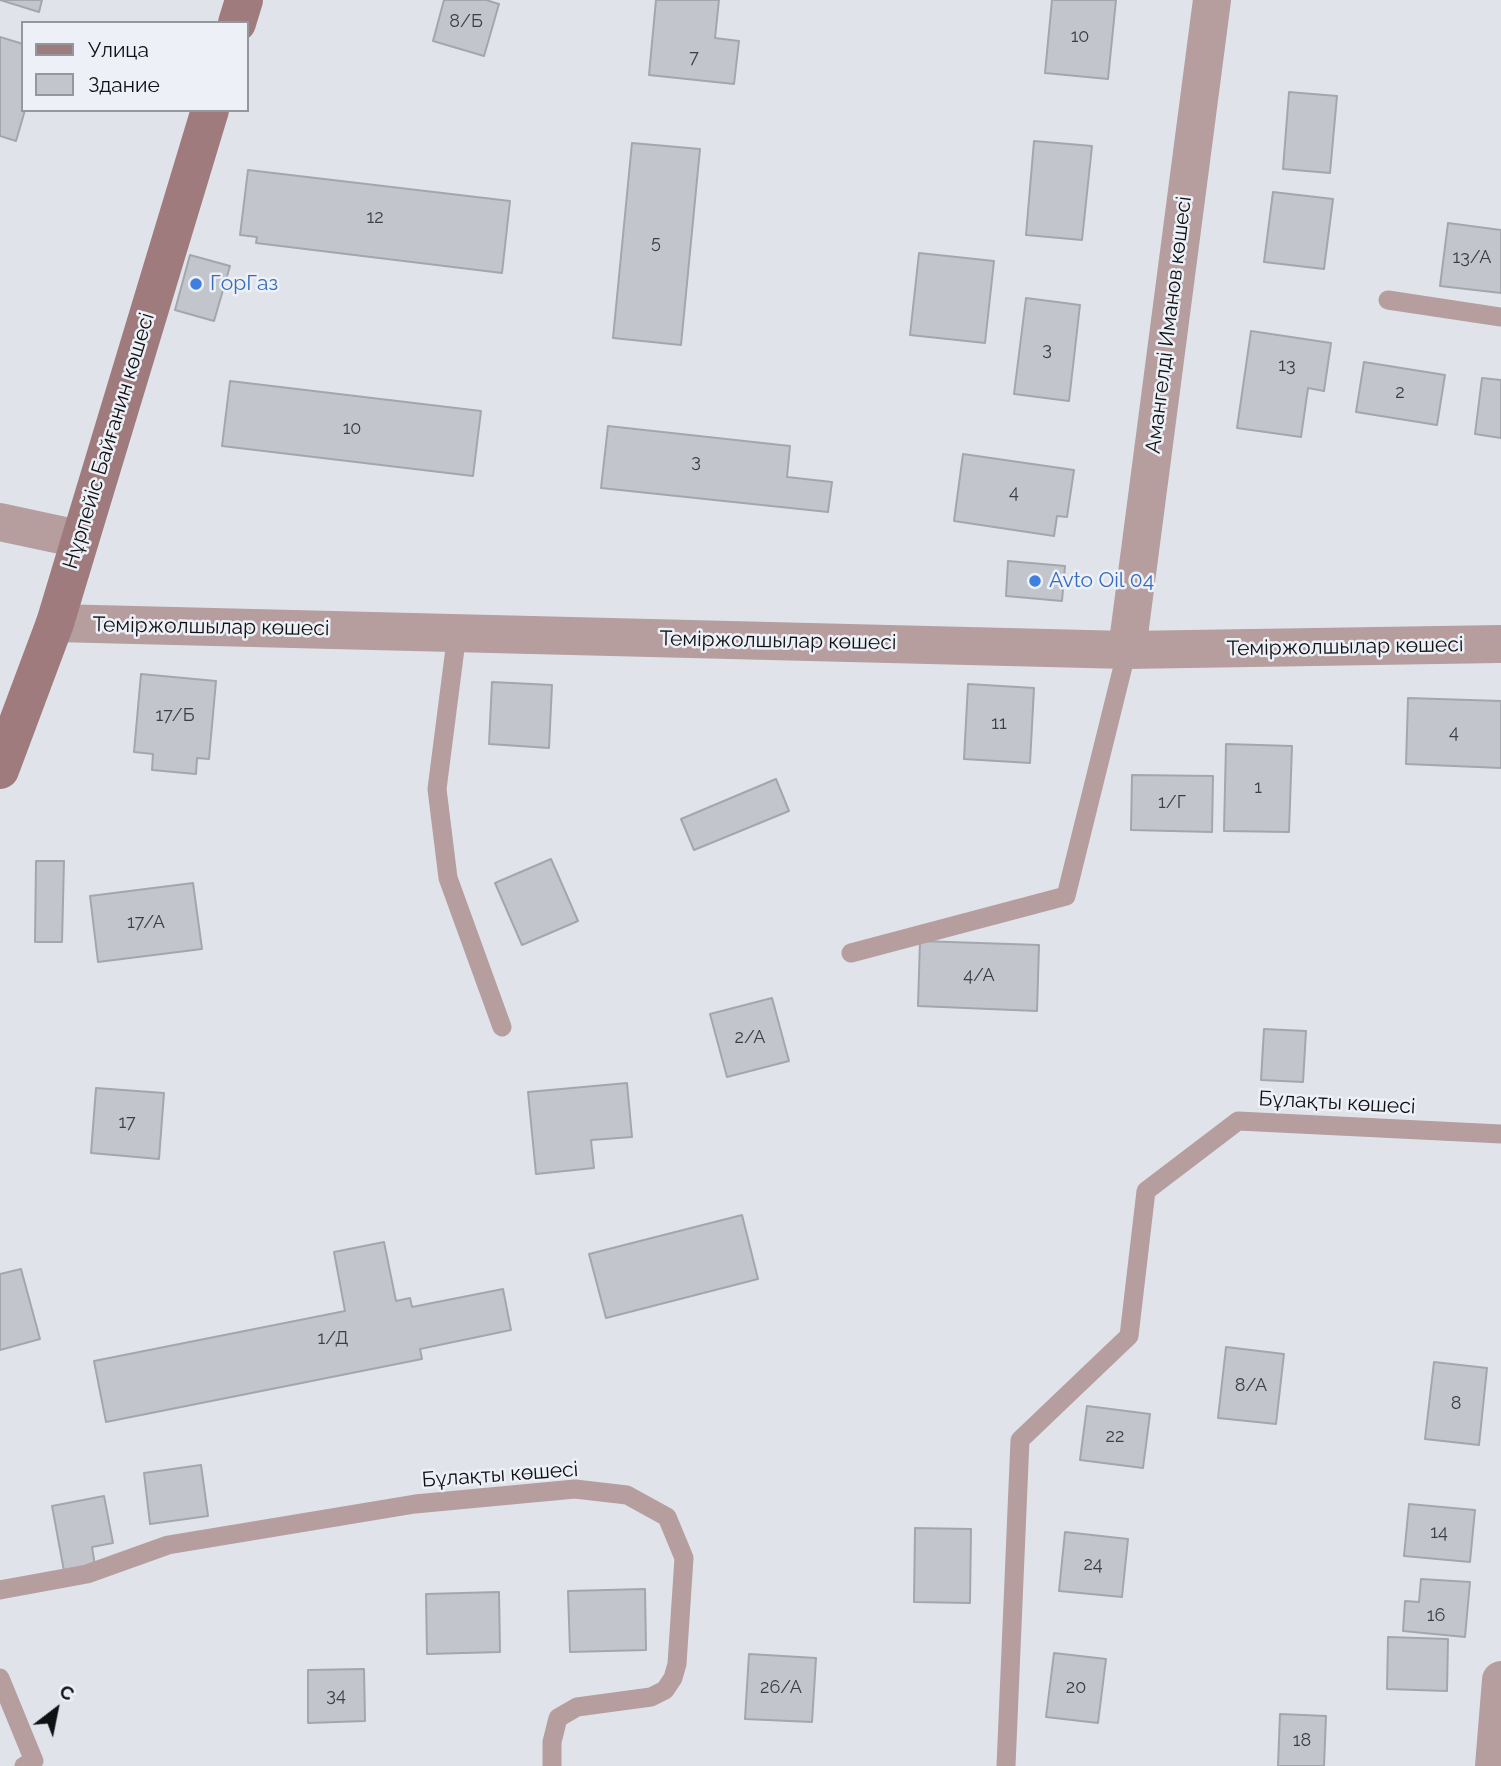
<!DOCTYPE html>
<html>
<head>
<meta charset="utf-8">
<style>
	body { margin:0 }
	#map { position:relative; width:1501px; height:1766px; overflow:hidden; background:#e0e4ea; font-family:Raleway,sans-serif }
	canvas { display:block }
	.legend { position:absolute; left:21px; top:21px; width:228px; height:91px; box-sizing:border-box; background:#edf1f7; border:2px solid #94979c; margin:0; padding:9px 12px; list-style:none; font-size:21px; color:#0f1113 }
	.legend li { display:flex; align-items:center; gap:14px; height:35px }
	.legend b { width:35px; border:2px solid #94979c }
	.north { position:absolute; left:21px; top:1675px; width:70px; height:70px; -webkit-text-stroke:5px #edf1f7; paint-order:stroke; rotate:32deg; font-size:19px; font-weight:700; line-height:28px; text-align:center; color:#0f1113 }
	.north::after { content:''; display:block; margin:auto; width:24px; height:32px; background:#0f1113; clip-path:polygon(50% 0,100% 100%,50% 72%,0 100%) }
</style>
</head>
<body>
<div id="map">
<canvas width="1501" height="1766"></canvas>
<ul class="legend">
<li><b style="height:9px;background:#9f7b7d"></b>Улица</li>
<li><b style="height:19px;background:#c2c6cc"></b>Здание</li>
</ul>
<div class="north">С</div>
</div>
<script>
const ctx = document.querySelector('canvas').getContext('2d');
ctx.lineJoin = 'round';
function paint(path, color) {
  ctx.fillStyle = color;
  ctx.fill(path, 'evenodd');
}
function trace(path, color, width, dash) {
  ctx.strokeStyle = color;
  ctx.lineWidth = width;
  ctx.lineCap = dash ? 'butt' : 'round';
  ctx.setLineDash(dash || []);
  ctx.stroke(path);
}
function label(font, color, halo, rows, align = 'center') {
  ctx.font = font + ' Raleway,sans-serif';
  ctx.lineWidth = 5;
  ctx.setLineDash([]);
  ctx.textBaseline = 'middle';
  ctx.strokeStyle = halo;
  ctx.fillStyle = color;
  for (const [text, x, y, turn = 0] of rows) {
    ctx.save();
    ctx.translate(x, y);
    ctx.rotate((+turn || 0) * Math.PI / 180);
    ctx.textAlign = isNaN(turn) ? turn : align;
    if (halo) ctx.strokeText(text, 0, 0);
    ctx.fillText(text, 0, 0);
    ctx.restore();
  }
}
const building = new Path2D(`
	M0 0H42L39 12Z
	M444 0H486L499 4 484 56 433 41Z
	M656 0H719L715 38 739 41 734 84 649 75Z
	M1052 0H1116L1108 79 1045 73Z
	M0 37 23 44 22 87 23 110H25L16 141 0 136Z
	M1289 92 1337 96 1330 173 1283 169Z
	M1034 141 1092 146 1082 240 1026 235Z
	M632 143 700 149 681 345 613 338Z
	M248 170 510 201 502 273 256 243 257 237 240 235Z
	M1273 192 1333 199 1324 269 1264 262Z
	M1448 223 1501 230V293L1440 286Z
	M919 253 994 261 985 343 910 335Z
	M190 255 230 266 214 321 175 310Z
	M1026 298 1080 305 1069 401 1014 394Z
	M1251 331 1331 343 1324 391 1308 388 1301 437 1237 428Z
	M1364 362 1445 375 1437 425 1356 412Z
	M1482 378 1501 380V438L1475 434Z
	M230 381 481 411 473 476 222 446Z
	M608 426 790 446 787 477 832 482 828 512 601 488Z
	M963 454 1074 470 1067 517 1057 516 1054 536 954 521Z
	M1008 561 1065 566 1062 601 1006 596Z
	M141 674 216 681 209 759 197 758 196 774 152 770 153 754 134 752Z
	M492 682 552 685 549 748 489 744Z
	M968 684 1034 688 1030 763 964 759Z
	M1408 698 1501 701V768L1406 764Z
	M1226 744 1292 746 1289 832 1224 831Z
	M1132 775 1213 776 1212 832 1131 830Z
	M776 779 789 811 694 850 681 819Z
	M551 859 578 921 522 945 495 883Z
	M36 861H64L62 942H35Z
	M193 883 202 949 98 962 90 896Z
	M920 941 1039 945 1037 1011 918 1006Z
	M772 998 789 1061 727 1077 710 1014Z
	M1264 1029 1306 1031 1303 1082 1261 1080Z
	M627 1083 632 1137 591 1140 594 1168 536 1174 528 1092Z
	M96 1088 164 1093 159 1159 91 1153Z
	M742 1215 758 1279 606 1318 589 1254Z
	M384 1242 396 1301 410 1298 412 1307 503 1289 511 1330 420 1349 422 1359 106 1422 94 1361 345 1311 334 1252Z
	M21 1269 40 1339 0 1350V1274Z
	M1226 1347 1284 1354 1276 1424 1218 1418Z
	M1434 1362 1487 1368 1479 1445 1425 1439Z
	M1087 1406 1150 1414 1143 1468 1080 1460Z
	M201 1465 208 1516 150 1524 144 1473Z
	M104 1496 113 1543 92 1547 95 1566 64 1571 52 1506Z
	M1409 1504 1475 1510 1470 1562 1404 1556Z
	M915 1528 971 1529 970 1603 914 1602Z
	M1065 1532 1128 1539 1122 1597 1059 1591Z
	M1421 1579 1470 1582 1465 1637 1403 1631 1405 1601 1419 1602Z
	M645 1589 646 1650 570 1652 568 1591Z
	M499 1592 500 1652 427 1654 426 1594Z
	M1388 1637 1448 1639 1447 1691 1387 1689Z
	M1054 1653 1106 1659 1098 1723 1046 1717Z
	M749 1654 816 1658 812 1722 745 1719Z
	M364 1669 365 1721 308 1723V1670Z
	M1280 1714 1326 1716 1324 1766H1278Z`);
paint(building, '#c2c6cc');
trace(building, '#a3a7ad', 2);
trace(new Path2D(`
	M1388 300 1501 317
	M457 633 437 789 448 878 502 1027
	M851 953 1066 896 1127 650
	M0 1590 87 1574 168 1545 415 1504 575 1489 627 1495 667 1517 684 1558 677 1664 673 1678 665 1690 651 1697 577 1707 558 1718 552 1742V1766
	M0 1678 34 1761 24 1766
	M1006 1766 1020 1440 1129 1336 1146 1191 1238 1121 1501 1134`), '#b69d9e', 19);
trace(new Path2D(`
	M0 522 79 539
	M55 623 1127 650 1501 644
	M1127 650 1212 0
	M1494 1766 1501 1680`), '#b69d9e', 38);
trace(new Path2D(`
	M237 23 244 0
	M0 770 55 623 210 110`), '#9f7b7d', 38);
for (const [x, y, r, color] of [
	[196,284,7,"#3f7fe0"],
	[1035,581,7,"#3f7fe0"]
]) {
  const dot = new Path2D();
  dot.arc(x, y, r, 0, 2 * Math.PI);
  ctx.fillStyle = color;
  ctx.fill(dot);
  trace(dot, '#edf1f7', 2.5);
}
label('18px', '#3c3e41', null, [
	["8/Б",466,22],
	["10",1080,37],
	["7",694,58],
	["12",375,218],
	["5",656,243],
	["13/А",1472,258],
	["3",1047,350],
	["13",1287,366],
	["2",1400,393],
	["10",352,429],
	["3",696,462],
	["4",1014,493],
	["17/Б",175,716],
	["11",999,724],
	["4",1454,733],
	["1",1258,788],
	["1/Г",1172,803],
	["17/А",146,923],
	["4/А",979,976],
	["2/А",750,1038],
	["17",127,1123],
	["1/Д",333,1339],
	["8/А",1251,1386],
	["8",1456,1404],
	["22",1115,1437],
	["14",1439,1533],
	["24",1093,1565],
	["16",1436,1616],
	["26/А",781,1688],
	["20",1076,1688],
	["34",336,1696],
	["18",1302,1741]
]);
label('21px', '#366cbe', '#edf1f7', [
	["ГорГаз",210,284],
	["Avto Oil 04",1049,581]
], 'left');
label('21px', '#0f1113', '#edf1f7', [
	["Амангелді Иманов көшесі",1169,325,-83],
	["Нұрпейіс Байғанин көшесі",109,441,-73],
	["Теміржолшылар көшесі",211,627,1],
	["Теміржолшылар көшесі",778,641,1],
	["Теміржолшылар көшесі",1345,647,-1],
	["Бұлақты көшесі",1337,1103,3],
	["Бұлақты көшесі",500,1475,-4]
]);
</script>
</body>
</html>
